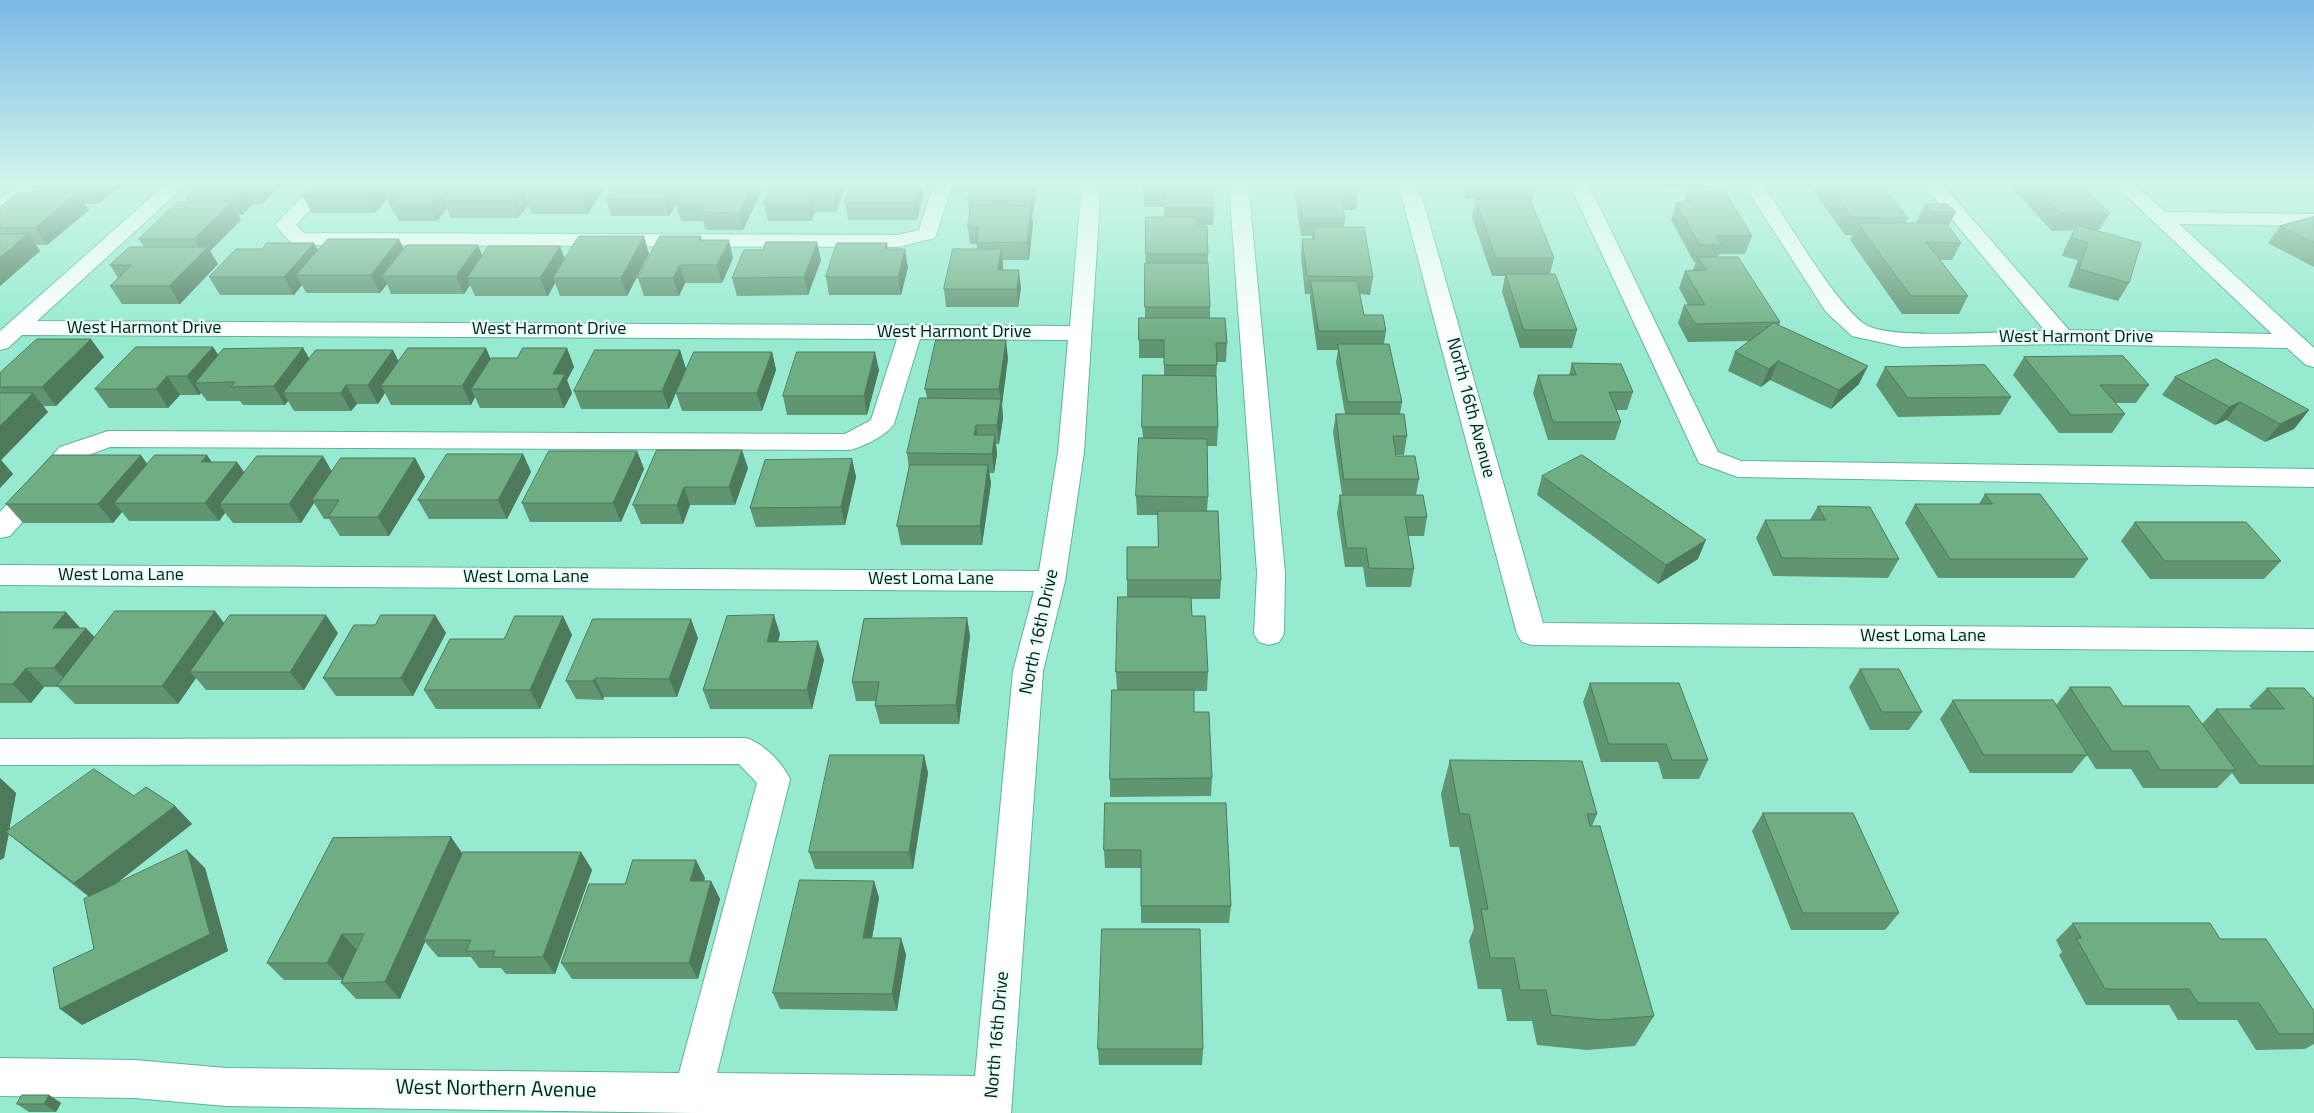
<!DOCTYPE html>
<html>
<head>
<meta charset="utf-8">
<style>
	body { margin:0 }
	canvas { display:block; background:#96ead1 }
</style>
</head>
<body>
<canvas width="2314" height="1113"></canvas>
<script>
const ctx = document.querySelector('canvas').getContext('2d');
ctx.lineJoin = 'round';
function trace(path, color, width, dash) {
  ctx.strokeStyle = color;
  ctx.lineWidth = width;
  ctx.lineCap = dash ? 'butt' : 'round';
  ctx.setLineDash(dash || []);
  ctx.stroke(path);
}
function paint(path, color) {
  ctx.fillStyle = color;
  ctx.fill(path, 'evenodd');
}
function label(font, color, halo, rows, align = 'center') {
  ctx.font = font + ' "Titillium Web",sans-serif';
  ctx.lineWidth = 4.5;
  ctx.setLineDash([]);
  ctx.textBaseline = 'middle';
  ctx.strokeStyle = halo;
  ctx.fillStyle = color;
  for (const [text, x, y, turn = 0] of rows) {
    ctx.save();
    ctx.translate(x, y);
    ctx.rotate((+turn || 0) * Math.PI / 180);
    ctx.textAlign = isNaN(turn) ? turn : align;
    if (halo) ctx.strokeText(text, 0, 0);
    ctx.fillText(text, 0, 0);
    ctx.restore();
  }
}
const minor = new Path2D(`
	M20 183H42L7 212 0 214V198Z
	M167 183H188L37 321 1070 326 1082 183H1101L1084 452 1065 581 1043 671 1011 1113H693L226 1106 135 1098 0 1096V1058L135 1060 226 1068 679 1073 757 783 739 764 0 765V739L746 738C764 744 782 762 790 779L717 1073 975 1076 1013 671 1034 591 0 585V565L1039 571 1058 452 1068 340 920 339 894 424C886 436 864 446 850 450L110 447 78 459 10 536 0 538V512L60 447 108 431 845 434 871 420 897 339 22 335 8 348 0 350V331Z
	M315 183H335L296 225 304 233 898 235 919 230 934 183H953L935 238 898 247 298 245 291 243 275 225Z
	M1229 183H1248L1285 573 1284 634 1279 642 1269 645 1259 642 1254 634 1257 573Z
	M1398 183H1418L1543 623 2314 629V651L1532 645 1522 642 1517 634Z
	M1569 183H1588L1718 452 1741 461 2314 469V487L1738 477 1699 463Z
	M1743 183H1762C1783 213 1839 311 1868 326 1896 340 2008 331 2045 331L1922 183H1941L2069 330 2272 334 2113 183H2133L2165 212 2314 214V226L2179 224 2314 348V367L2306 365 2287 348 2063 344 1902 347 1852 336 1826 312Z`);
trace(minor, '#5fb39b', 2);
paint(minor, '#fff');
paint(new Path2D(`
	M38 183H123L98 204H85L89 210 47 245H36L40 251 0 286V207L37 192 33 187Z
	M202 183H283L262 204H253L242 215H239L241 220 210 251 218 264 180 304H122L110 286 118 278 110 265 144 247 139 239 189 202 186 198Z
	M395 183H601L603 189 588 214H531L528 205 518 218H451L447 208 437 221H399L394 212H393L387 199 375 213H312L303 196 394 184Z
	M722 183H760L762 189 743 230H706L703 221H681L676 204 669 216H611L606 199Z
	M773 183 844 190 836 212H815L811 221H768L764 204Z
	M953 183H1038L1032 217 1033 223 1029 260H1003V270L1021 288 1018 307H946L944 289 977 249V244H970L968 227 970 216 968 200 970 192H954Z
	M1144 183 1214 208 1213 225H1197L1208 254V267L1210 307V318L1227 343 1226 362H1217L1216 383 1218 427 1217 446H1207L1208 497 1207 511 1221 580 1220 599H1191L1192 616 1208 672 1207 691H1194V712L1212 778 1211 796 1110 797V779L1117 690 1116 672 1127 597V580L1158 547V515H1137L1136 496 1143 438 1142 427 1164 375V358H1139V340L1145 318 1146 217H1164V207H1144Z
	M1296 183H1356L1358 192 1356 210H1343L1345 219 1344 227 1373 277 1370 295 1360 294 1364 315 1386 331 1384 344 1402 402 1400 414 1407 436 1404 455H1396V456L1419 479 1416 495 1427 517 1424 536H1408L1414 569 1411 587H1366L1363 567H1345L1337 513 1340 495H1342L1333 432 1336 414H1345L1336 362 1338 350H1317L1310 299V294H1305L1301 257 1302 239H1312V236H1301L1295 195Z
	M1461 183H1536L1532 199H1466Z
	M1661 183H1709L1707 188H1664Z
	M1808 183H1880L1908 218 1905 223H1918L1916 222 1925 204 1956 212 1948 227 1961 243 1952 260H1940L1968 296 1959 314H1902L1850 240 1853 235H1845Z
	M2010 183H2078L2110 213 2099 230H2095L2129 283 2118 301 2068 287 2078 260 2062 256 2067 243 2074 230 2052 231 2009 185Z
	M1687 192 1752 236 1745 254H1719L1718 257 1780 322 1779 325 1859 384 1831 409 1770 380 1761 387 1728 371 1735 352 1750 341 1688 342 1678 323 1684 305H1688L1679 288 1685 271 1693 270 1696 262H1694L1671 220 1676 203H1683Z
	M923 195 917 220H848L845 203Z
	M1476 199 1554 258 1550 274 1577 330 1572 348H1520L1502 292 1505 276H1492L1472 217Z
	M2314 217V267L2268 243 2280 226Z
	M701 236 702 240 733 258 722 283H685L679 296H644L638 278Z
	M887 243 888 249 908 267 901 295H829L826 277Z
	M404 248 482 256 565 259 649 254 627 296H560L555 283 548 296H475L470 285 464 294H391L387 284 380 293H306L302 285 294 295H220L209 277 318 250Z
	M821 260 808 295 737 296 732 278Z
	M213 347 218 355 303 348 309 359 393 350 399 362 486 348 490 359 517 358 567 348 574 367 567 380 572 393 564 408H480L475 397 471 405H391L385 393 378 404H357L351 411H294L288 401 285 405H243L240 401H207L201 393 199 395H180L168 408H109L95 389Z
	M680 350 686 369 669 409H581L574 391Z
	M772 352 776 370 762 411H682L676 393Z
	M104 357 56 406H43L48 412 1 460 13 474 0 488V373Z
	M2024 357 2149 385 2136 403H2116L2125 414 2112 433H2059L2013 375Z
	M1008 358 1002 404 1003 418 999 444H996L997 454 994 473H989L991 483 982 545H901L897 526 909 469 907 453 927 398 925 389Z
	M1572 363 1633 392 1627 410H1616L1621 422 1615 440H1548L1533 393 1538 375H1569Z
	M1885 367 2011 397 2000 415 1898 417 1876 385Z
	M879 370 867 415H787L783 396Z
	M2175 377 2309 410 2294 429 2265 442 2226 420 2215 425 2162 395Z
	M657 450 748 468 735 505H690L683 524H641L633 505Z
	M637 451 644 469 621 522H530L522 503Z
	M523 454 531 472 507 519H429L418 500Z
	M415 458 425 477 389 536H340L329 519H324L314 503 301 523H233L225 513 219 521H129L122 512 113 523H23L6 504 147 464 237 462 244 472 332 471Z
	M852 459 856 477 845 525 756 527 750 508Z
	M1542 476 1698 559 1658 584 1537 495Z
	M1985 494 2088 559 2074 578H1938L1905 523 1915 504H1979Z
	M1818 506 1899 559 1888 578 1773 576 1756 538 1765 520H1810Z
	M2135 522 2281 561 2264 579H2150L2121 541Z
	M215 611 224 623 338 633 304 690H206L196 678 178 704H75L58 687H44L31 703H0V612L80 628 95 637Z
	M435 615 446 633 413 696H336L323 678 375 625Z
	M563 616 572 635 540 709H436L424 690 504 639Z
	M967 618 970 636 959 724H880L875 706 876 701H856L852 682Z
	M780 634 778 642 824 660 812 709H710L703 690Z
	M698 638 677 697H604L603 700 576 699 566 681Z
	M1860 669 1922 712 1909 730H1870L1849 687Z
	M1590 683 1708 760 1699 779H1663L1658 762H1601L1583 702Z
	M2070 687 2123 706 2202 724 2216 709H2252L2249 706 2267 688 2314 699V784H2240L2232 773 2217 788H2143L2131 769H2096L2087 755 2072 773H1970L1940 719 1953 700 2056 705Z
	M924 755 928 773 913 869H815L809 852Z
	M1450 760 1597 814 1592 826 1654 1016 1635 1046 1587 1050 1537 1045 1532 1021H1507L1501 989H1478L1469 941 1474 928 1459 847H1450L1441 794Z
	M0 778 16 793 9 829 134 796 175 806 192 824 113 886 205 868 228 951 82 1025 94 949 89 897 27 849 9 834 4 858 0 860Z
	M1105 803 1231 906 1229 923H1141V868H1105L1104 850Z
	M1763 813 1899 913 1885 930H1791L1752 831Z
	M451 837 463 854 581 852 592 870 555 974H506L501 968H479L471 957H438L425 942 400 999H356L341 983 342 980H284L267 963Z
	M705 878 704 881H711L720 899 698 979H572L561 963 625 884Z
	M874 881 879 898 872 938H901L906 955 897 1011 780 1009 773 993Z
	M2073 923 2220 939 2314 1011V1044L2305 1049 2256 1050 2237 1020H2178L2169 1005H2086L2059 955 2062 952 2056 940Z
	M1098 1049H1203L1202 1065H1099Z
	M49 1095 61 1103 56 1112H29L17 1104Z`), '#5f9570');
paint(new Path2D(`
	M92 183H123L98 204 87 187Z
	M257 183H283L262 204 253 186Z
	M378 183H393L396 188 385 195 387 199 375 213 366 196Z
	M446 183H460L444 201 447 208 437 221 429 204Z
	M524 183H534L525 197 528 205 518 218 512 201Z
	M591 183H601L603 189 588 214 582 197Z
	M673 183H683L684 188 669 216 664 199Z
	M753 183H760L762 189 743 230 739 213Z
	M837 183H843L844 190 836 212 833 195Z
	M920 183H921L923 195 917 220 914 203Z
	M1034 183H1038V185L1032 217 1033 223 1029 260 1027 242 1031 207V201Z
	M244 186 253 204 242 215 232 198Z
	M77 192 89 210 47 245 35 228Z
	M811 195 815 212 811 221 807 204Z
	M231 202 241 220 210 251 218 264 180 304 169 286 202 253 194 239Z
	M28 234 40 251 0 286V257Z
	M644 236 649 254 627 296 621 278Z
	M399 239 408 257 382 276 387 284 380 293 371 275Z
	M729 240 733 258 722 283 717 265Z
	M817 242 821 260 808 295 804 277Z
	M314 243 323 260 296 275 302 285 294 295 284 277Z
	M478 245 485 262 467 278 470 285 464 294 456 276Z
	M560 246 567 264 553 278 555 283 548 296 540 278Z
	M905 249 908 267 901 295 898 277Z
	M1001 249 1003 266 1000 288 998 270Z
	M680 265 685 283 679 296 673 278Z
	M1019 270 1021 288 1018 307 1017 289Z
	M91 339 104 357 56 406 42 387Z
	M1006 340 1008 358 1002 404 1003 418 999 444 997 425 1001 402 999 389Z
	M213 347 225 365 195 383 201 393 199 395 187 376Z
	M303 348 314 366 283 393 288 401 285 405 274 386Z
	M486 348 494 367 471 389 475 397 471 405 462 386Z
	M567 348 574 367 567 380 572 393 564 408 557 389 553 374Z
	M393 350 402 369 381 386 385 393 378 404 368 385Z
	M680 350 686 369 669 409 662 391Z
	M772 352 776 370 762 411 757 393Z
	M875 352 879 370 867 415 864 396Z
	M1778 361 1770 380 1761 387 1769 369Z
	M1868 366 1859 384 1831 409 1839 390Z
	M167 376 180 395 168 408 156 389Z
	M346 385 357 404 351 411 341 393Z
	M33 393 48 412 1 460 13 474 0 488V426Z
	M2240 402 2226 420 2215 425 2229 407Z
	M2309 410 2294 429 2265 442 2280 424Z
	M976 425 979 443 974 435Z
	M995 435 997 454 994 473 992 454Z
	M742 450 748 468 735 505 729 487Z
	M637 451 644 469 621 522 613 503Z
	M523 454 531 472 507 519 498 500Z
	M141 455 154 474 114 503 122 512 113 523 98 504Z
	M207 455 220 474 201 462Z
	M323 456 334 475 312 500 314 503 301 523 289 504Z
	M415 458 425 477 389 536 378 517Z
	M852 459 856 477 845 525 841 507Z
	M237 462 250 481 220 504 225 513 219 521 205 503Z
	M988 465 991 483 982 545 980 526Z
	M684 487 690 505 683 524 677 505Z
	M1706 540 1698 559 1658 584 1666 565Z
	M215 611 229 630 190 672 196 678 178 704 162 686Z
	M66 612 83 631 53 628Z
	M326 615 338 633 304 690 290 672Z
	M435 615 446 633 413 696 401 678Z
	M774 615 780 634 773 660 767 642Z
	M563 616 572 635 540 709 530 690Z
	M967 618 970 636 959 724 956 705Z
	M691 619 698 638 677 697 669 679Z
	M86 628 103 646 71 686 54 668Z
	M818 641 824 660 812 709 807 690Z
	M26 668 44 687 31 703 13 684Z
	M595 678 604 697 603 700 593 681Z
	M924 755 928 773 913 869 909 852Z
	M0 778 16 793 4 858 0 860Z
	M175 806 192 824 94 901 74 883Z
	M451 837 463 855 424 940 425 942 400 999 385 982Z
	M187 850 205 868 228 951 82 1025 60 1009Z
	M581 852 592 870 555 974 543 957Z
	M696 860 705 878 699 899 690 881Z
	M711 881 720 899 698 979 689 963Z
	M874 881 879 898 869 955 863 938Z
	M342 934 357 950 343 980 327 963Z
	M901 938 906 955 897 1011 892 994Z
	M49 1095 61 1103 56 1112 44 1104Z`), '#4e795b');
const building = new Path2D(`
	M38 183H92L87 187H33Z
	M202 183H257L253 186H244L232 198H186Z
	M316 183H378L366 196H303Z
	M395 183H446L429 204H391L399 195H385Z
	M458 183H524L512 201H444Z
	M534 183H591L582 197H525Z
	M616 183H673L664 199H606Z
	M687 183H753L739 213 701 212 705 204H676Z
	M773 183H837L833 195H811L807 204H764Z
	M852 183H920L914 203H845Z
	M972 183H1034L1031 201 968 200Z
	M1144 183H1212L1214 208H1164V190H1144Z
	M1297 183H1356L1358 192H1340L1345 219H1303Z
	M1827 183H1880L1908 218 1852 217Z
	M2031 183H2078L2110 213H2061Z
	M19 192H77L35 228H0V207Z
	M1687 192H1725L1752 236H1717L1722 245H1700L1676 203H1693Z
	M1476 199H1530L1554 258H1496Z
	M178 202H231L194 239H139Z
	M1925 204H1948L1956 212H1932Z
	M971 206H1031L1027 242 976 243 979 227H968Z
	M1146 217H1197V226H1207L1208 254H1146Z
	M2314 217V243L2280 226Z
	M1858 223H1946L1961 243 1926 242 1968 296H1911Z
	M2077 225 2141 243 2129 283 2079 269 2088 243 2072 238Z
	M1313 227H1364L1373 277 1307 276 1302 239H1315Z
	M0 234H28L0 257Z
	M579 236H644L621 278H553Z
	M660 236H701L699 240H729L717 265H680L673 278H638Z
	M328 239H399L371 275H296Z
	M766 242H817L804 277 732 278 744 250H763Z
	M267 243H314L284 277H209L236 249H262Z
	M837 243H887L885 249H905L898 277H826Z
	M407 245H478L456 276H382Z
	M489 246H560L540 278H467Z
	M130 247H208L169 286H110L132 265H110Z
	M953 249H1001L998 270H1019L1017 289H944Z
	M1698 257H1738L1780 322 1695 324 1684 305H1705L1685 271 1706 270Z
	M1145 263H1208L1210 307H1145Z
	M1506 274H1555L1577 330H1524Z
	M1311 281H1357L1364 315H1383L1386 331H1319Z
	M1139 318H1225L1227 343H1216L1217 365H1164V340H1139Z
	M1774 323 1868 366 1839 390 1778 361 1769 369 1735 352Z
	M37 339H91L42 387H0V373Z
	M936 340H1006L999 389H925Z
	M1338 344H1389L1402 402H1348Z
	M136 347H213L187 376H167L156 389H95Z
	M303 348 274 386 231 387 235 382 195 383 223 349Z
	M408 348H486L462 386H381Z
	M523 348H567L553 374H565L557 389H471L491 358H517Z
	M316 350H393L368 385H346L341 393H283Z
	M595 350H680L662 391H574Z
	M694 352H772L757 393H676Z
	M797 352H875L864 396H783Z
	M2123 356 2149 385H2100L2125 414 2071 415 2024 357Z
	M2216 359 2309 410 2280 424 2240 402 2229 407 2175 377Z
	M1572 363 1621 364 1633 392H1609L1621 422H1553L1538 375H1576Z
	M1985 365 2011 397 1908 398 1885 367Z
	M1143 375 1216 376 1218 427H1142Z
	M0 393H33L0 426Z
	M920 398 1001 399 997 425H976L974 435H995L992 454 907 453Z
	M1336 414H1404L1407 436H1393L1396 456H1415L1419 479H1344Z
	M1139 438 1207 439 1208 497 1136 496Z
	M657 450H742L729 487H684L677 505H633Z
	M549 451H637L613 503H522Z
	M447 454H523L498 500H418Z
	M53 455H141L98 504H6Z
	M155 455H207L201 462H237L205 503H114Z
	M1582 455 1706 540 1666 565 1542 476Z
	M257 456H323L289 504H220Z
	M341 458H415L378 517H328L339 500H312Z
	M852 459 841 507 750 508 765 460Z
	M910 465H988L980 526H897Z
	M1985 494H2040L2088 559H1950L1915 504H1992Z
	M1340 495H1423L1427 517H1405L1414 569 1369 568 1366 548H1347Z
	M1818 506 1870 507 1899 559 1782 558 1765 520H1825Z
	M1158 511H1218L1221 580H1127V547H1158Z
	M2135 522H2246L2281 561H2165Z
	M1118 597H1191L1192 616H1205L1208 672H1116Z
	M115 611H215L162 686H57Z
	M0 612H66L53 628H86L54 668H26L13 684H0Z
	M230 615H326L290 672H190Z
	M381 615H435L401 678H323L354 625H375Z
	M774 615 767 642 818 641 807 690H703L727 616Z
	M515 616H563L530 690H424L450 639H504Z
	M967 618 956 705 875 706 879 682H852L864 619Z
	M593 619H691L669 679 595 678 593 681H566Z
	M1860 669H1899L1922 712H1882Z
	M1590 683H1679L1708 760H1672L1666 744H1609Z
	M2070 687H2110L2123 706H2189L2236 770H2160L2148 751H2112Z
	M2267 688H2304L2314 699V766H2259L2216 709H2284Z
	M1112 690H1194V712H1209L1212 778 1110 779Z
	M1953 700H2053L2088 755H1984Z
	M830 755H924L909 852H809Z
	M1450 760 1582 761 1597 814H1587L1590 826H1600L1654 1016 1603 1020 1551 1015 1546 990H1520L1514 958H1490L1481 909H1488L1469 814H1460Z
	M94 769 134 796 146 787 175 806 74 883 6 832Z
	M1105 803H1226L1231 906H1141V850H1104Z
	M1763 813H1853L1899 913H1803Z
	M451 837 385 982 341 983 364 934H342L327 963H267L333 838Z
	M187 850 210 934 60 1009 53 968 94 949 84 899Z
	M463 852H581L543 957H493L495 951H466L471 940H424Z
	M633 860H696L690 881H711L689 963H561L589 884H625Z
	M800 880 874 881 863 938H901L892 994 773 993Z
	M2073 923H2210L2220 939H2266L2314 1011V1034H2279L2259 1003H2198L2189 989H2105L2076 938H2081Z
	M1102 929H1200L1203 1049H1098Z
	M22 1095H49L44 1104H17Z`);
paint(building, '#6fad82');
trace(building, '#4e795b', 1);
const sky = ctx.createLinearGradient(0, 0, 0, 338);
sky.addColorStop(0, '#7bb9e8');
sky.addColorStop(0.54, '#d0f6ea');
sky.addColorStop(1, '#d0f6ea00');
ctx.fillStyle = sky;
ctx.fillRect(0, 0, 2314, 338);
label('18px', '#021c16', '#e6fef6', [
	["West Harmont Drive",144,329],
	["West Harmont Drive",549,330],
	["West Harmont Drive",954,333],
	["West Harmont Drive",2076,338],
	["North 16th Avenue",1470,408,75],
	["West Loma Lane",121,576],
	["West Loma Lane",526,578],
	["West Loma Lane",931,580],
	["North 16th Drive",1040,632,-78],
	["West Loma Lane",1923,637],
	["North 16th Drive",998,1035,-85]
]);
label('21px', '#021c16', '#e6fef6', [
	["West Northern Avenue",496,1090,1]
]);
</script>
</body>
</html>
